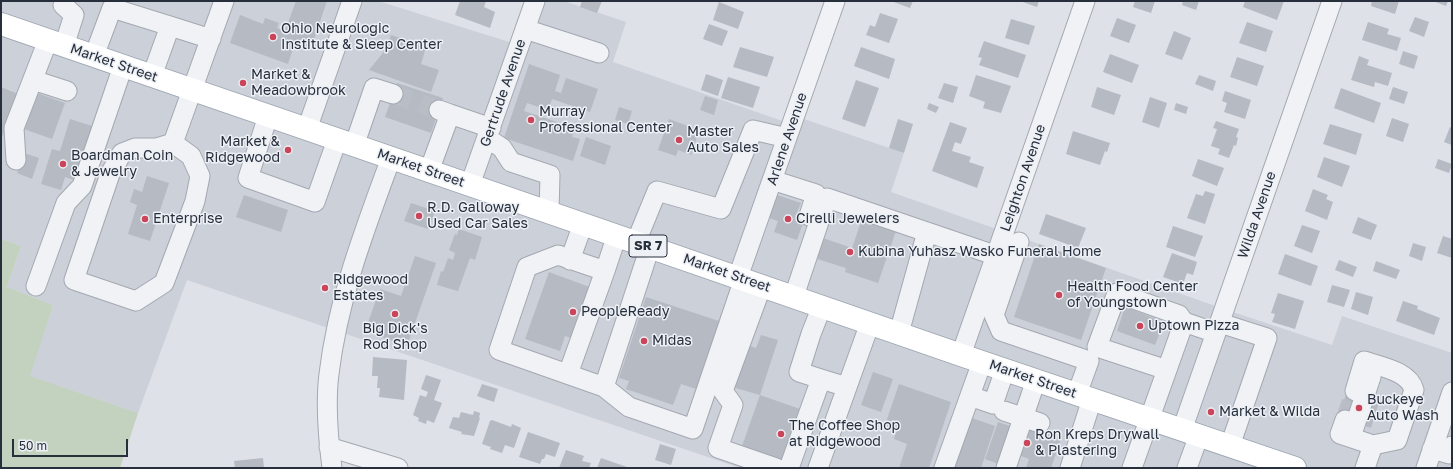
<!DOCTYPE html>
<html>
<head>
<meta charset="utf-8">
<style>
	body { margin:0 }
	#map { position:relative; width:1453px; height:469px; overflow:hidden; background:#dee1e7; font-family:"Golos Text",sans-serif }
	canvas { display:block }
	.frame { position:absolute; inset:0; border:2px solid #272f3d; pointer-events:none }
	.scale { position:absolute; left:12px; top:439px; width:116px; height:18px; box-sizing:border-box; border:2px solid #272f3d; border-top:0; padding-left:5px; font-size:12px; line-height:14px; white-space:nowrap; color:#272f3d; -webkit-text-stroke:3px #edf0f5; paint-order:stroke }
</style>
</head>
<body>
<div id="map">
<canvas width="1453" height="469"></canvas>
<div class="frame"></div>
<div class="scale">50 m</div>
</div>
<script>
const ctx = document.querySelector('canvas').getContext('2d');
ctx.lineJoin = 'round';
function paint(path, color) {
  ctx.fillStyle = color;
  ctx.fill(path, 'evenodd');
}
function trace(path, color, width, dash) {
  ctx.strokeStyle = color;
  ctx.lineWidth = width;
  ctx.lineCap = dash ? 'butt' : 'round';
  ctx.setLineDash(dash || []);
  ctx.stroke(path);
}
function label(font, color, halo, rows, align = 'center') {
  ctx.font = font + ' "Golos Text",sans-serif';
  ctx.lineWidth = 3;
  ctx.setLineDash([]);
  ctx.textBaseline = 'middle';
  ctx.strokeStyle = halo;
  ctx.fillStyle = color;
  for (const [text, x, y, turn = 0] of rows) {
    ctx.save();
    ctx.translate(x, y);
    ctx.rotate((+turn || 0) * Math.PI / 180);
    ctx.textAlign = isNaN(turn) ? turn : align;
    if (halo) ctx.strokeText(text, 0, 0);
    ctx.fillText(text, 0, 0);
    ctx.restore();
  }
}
paint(new Path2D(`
	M1 1H378L519 45 535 1H564L626 22 613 62 791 124 795 116 904 153 891 192 1224 309 1332 345 1342 316 1452 353V468H740L187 280 138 413 29 376 53 305 7 287 21 246 1 239Z`), '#ccd0d9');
paint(new Path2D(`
	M1 239 21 246 7 287 53 305 30 376 138 413 120 468H1Z`), '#c3d1bf');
paint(new Path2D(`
	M296 1H327L310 51 294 46 288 64 230 43 240 15 263 24 265 18 279 23 277 28 285 31Z
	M460 1H486L484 7 495 12 490 28 455 15Z
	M582 1H602L597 13 580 7Z
	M891 1H913L910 8Z
	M1020 1H1039L1037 7Z
	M1135 1H1155L1151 13 1133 7Z
	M1183 1H1199L1196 10 1182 5Z
	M1245 1H1284L1277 20 1243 7Z
	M1372 1H1399L1395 14 1371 6Z
	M1433 1H1448L1446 6Z
	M719 2 744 12 738 29 713 20Z
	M880 13 898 19 889 43 866 35 870 25 875 27Z
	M1415 17 1429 22 1424 37 1409 31Z
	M1117 18 1136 25 1129 43 1110 36Z
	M1011 19 1035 26 1029 45 1005 38Z
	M1247 22 1273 31 1266 52 1239 43Z
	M1368 22 1389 29 1387 34 1401 38 1397 51 1362 40Z
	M709 24 728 31 722 46 703 39Z
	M1174 31 1191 38 1182 60 1165 54Z
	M391 35 426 47 421 64 439 70 431 92 369 70 386 49Z
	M984 41 1026 55 1018 78 979 65 982 58 978 57Z
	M740 47 774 57 767 77 733 67Z
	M861 47 895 59 889 79 854 66Z
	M1403 51 1418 56 1414 69 1399 64Z
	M1110 54 1139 65 1132 83 1103 72Z
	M1359 56 1369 60 1367 65 1392 73 1388 86 1375 82 1374 87 1351 80Z
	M1237 57 1264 66 1257 86 1230 77Z
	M529 64 560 75 555 91 561 93 566 78 598 89 590 112 552 99 548 110 527 103 524 111 575 128 572 137 580 139 573 161 504 138Z
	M706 74 723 80 718 96 701 90Z
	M976 75 1011 86 1001 113 983 108 985 102 969 96Z
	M1199 75 1216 81 1213 91 1195 84Z
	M728 77 760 87 753 108 721 98Z
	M856 80 879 88 865 127 842 119Z
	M397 83 443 98 431 133 385 117Z
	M944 83 958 87 953 103 938 98Z
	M1 87 18 94 1 140Z
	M1097 87 1121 95 1114 115 1091 107Z
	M1393 87 1408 92 1404 104 1389 99Z
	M1341 88 1381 103 1374 123 1334 108Z
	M1225 91 1251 100 1245 119 1224 112 1227 103 1222 101Z
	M34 92 65 103 52 139 21 128Z
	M705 96 718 100 714 115 700 110Z
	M1150 97 1167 103 1159 128 1142 122Z
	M929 103 939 107 936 113 927 109Z
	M1176 103 1188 107 1186 114 1174 110Z
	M619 107 632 111 628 124 615 120Z
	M1392 118 1409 124 1403 142 1386 136Z
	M70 119 92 126 74 180 65 177 61 190 41 184 52 149 60 151Z
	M669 119 699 130 691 155 678 150 676 156 658 150Z
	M898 119 913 124 904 153 889 148Z
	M1216 121 1239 129 1236 137 1238 138 1236 146 1234 145 1229 158 1218 154 1220 149 1211 146 1217 129 1213 128Z
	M950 122 967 128 961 144 955 142 952 151 971 157 969 162 984 167 977 188 932 171Z
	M1330 124 1362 134 1356 155 1323 144Z
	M1450 127 1452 128V145L1444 142Z
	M1073 131 1110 143 1107 152 1105 151 1100 165 1066 154Z
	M586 137 611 146 605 165 580 156Z
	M24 153 39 158 32 179 17 173Z
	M1324 157 1350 166 1342 187 1317 177Z
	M1198 159 1224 168 1217 186 1192 176Z
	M1438 159 1452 164 1449 173 1435 168Z
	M147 176 169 183 150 241 128 234 137 205 130 202 134 189 142 192Z
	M1313 189 1328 195 1326 199 1333 202 1327 220 1305 211Z
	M1205 191 1215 194 1205 224 1187 218 1196 194 1203 196Z
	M774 194 801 203 797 212 806 215 797 240 774 232 778 221 766 217Z
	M244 195 288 210 281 232 236 217Z
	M411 203 435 211 428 229 404 221Z
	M1046 214 1086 228 1078 248 1039 234Z
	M863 216 897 228 878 283 845 272 846 268 811 257 817 236 852 248Z
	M1358 217 1377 225 1371 240 1352 233Z
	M1302 225 1320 231 1312 253 1294 246Z
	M1173 226 1203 236 1195 257 1166 247Z
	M459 229 482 237 475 260 470 258 458 291 437 285 441 271 443 272 448 258 453 260 455 253 449 250 455 234 457 235Z
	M1443 236 1452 239V258L1437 253Z
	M1413 243 1426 247 1422 261 1409 256Z
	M1039 244 1106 268 1081 340 1014 317Z
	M1172 253 1197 262 1193 275 1187 273 1183 284 1163 277Z
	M1285 254 1318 266 1311 286 1278 274Z
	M415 256 436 263 407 346 365 331 380 289 401 296Z
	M1339 260 1357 267 1353 277 1335 270Z
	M1376 261 1400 270 1396 279 1373 271Z
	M549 272 592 288 574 339 565 336 560 351 525 339Z
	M1332 285 1350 290 1344 307 1327 302Z
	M1356 292 1373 297 1368 315 1351 309Z
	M1278 293 1304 301 1295 329 1272 322 1275 314 1271 313Z
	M646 297 719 321 696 389 681 384 673 405 626 389 629 381 619 378Z
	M1403 301 1418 306 1417 309 1440 318 1434 335 1396 321Z
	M1125 307 1164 322 1155 345 1117 331Z
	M761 335 778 340 760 395 732 387 747 345 756 348Z
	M373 357 407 360 404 400 379 397 380 388H377L378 376H372Z
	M873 372 893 379 881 412 861 405Z
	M426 375 441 380 434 400 442 403 434 423 427 420 426 424 418 421 419 418 413 415 420 395 426 397 428 392 421 389Z
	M482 384 498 389 494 402 477 396Z
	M899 384 951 402 929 468H899L907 444 894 439 897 429 885 425Z
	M1348 389 1380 399 1371 428 1338 417Z
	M760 395 800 409 781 463 741 449Z
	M474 411 480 413 479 418H480L474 436 461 434 462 432 449 428 453 417 459 418 461 412 473 415Z
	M969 417 995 426 981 468H951Z
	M492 420 511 427 512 424 521 428 514 448 505 445 502 453 490 449 491 447 482 444 490 421Z
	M998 422 1010 426 1001 465 985 459Z
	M1026 426 1061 439 1051 468H1026L1029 459 1016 454Z
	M528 432 560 443 555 457 546 454 544 459H542L540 464 519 457Z
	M660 444 676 449 671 465 655 460Z
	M566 450 584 456 582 461 591 463 589 468H559Z
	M263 458 264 468H235L234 461Z
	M601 458 630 468H597Z`), '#b5bac3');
trace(new Path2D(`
	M393 94 439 110
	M1345 420 1355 391`), '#b9bdc5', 19, [19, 10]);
const minor = new Path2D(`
	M63 5 74 15 64 46
	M170 26 211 39
	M525 29 599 53
	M94 56 112 8 170 26 152 76
	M33 80 67 91
	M450 114 491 128
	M268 116 248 178 315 202 337 140
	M307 129 352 1
	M487 138 502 148 511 162 550 175 549 212
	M173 143 191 156 200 176 195 201 164 283 136 301 74 280 110 174 122 153 135 148H156L173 143 224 1
	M354 146 374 88 393 94
	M16 160 14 128 48 40
	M429 171 450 114 439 110
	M772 180 816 194 809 216
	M470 185 535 1
	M636 242 657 191 721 209 753 130 787 138
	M1019 242 994 315 1001 331 1089 361 1077 394
	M570 260 583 224
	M605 271 617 235
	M738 277 835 1
	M762 285 723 391 733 405 718 448 776 468
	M36 286 66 203 82 186 123 66
	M794 296 827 198 1012 261
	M1220 323 1267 338 1230 446
	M899 333 927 232
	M961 355 1085 1
	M1167 370 1097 347 1117 293 1179 315 1184 322
	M568 374 605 271 558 255 527 267 499 350 604 387 650 247
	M821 379 799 372 811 334 822 306
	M604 387 629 407 693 429 744 279
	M970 396 993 404 1005 370
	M1004 411 1040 423
	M1345 420 1340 434 1373 445 1397 440 1414 390C1409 371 1381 367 1364 361L1355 391
	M1182 430 1332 1
	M1351 437 1371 377
	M329 447 398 468
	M1432 449 1449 454 1452 446
	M332 468C328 437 325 405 329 374 338 298 365 229 391 158
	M789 468 821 379 847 387
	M818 468 870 323
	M944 468 982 362
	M1006 468 1036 380
	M1070 468 1092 399
	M1132 468 1184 322 1216 333
	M1187 468 1199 435
	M1365 468 1373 445
	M1426 468 1452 392`);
const major = new Path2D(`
	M1 24 470 185 961 355 1295 468`);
trace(minor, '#a3a8b1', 21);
trace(major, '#9da6b2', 24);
trace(minor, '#f0f2f5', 19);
trace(major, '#fff', 22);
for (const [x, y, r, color] of [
	[273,37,4,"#ca4559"],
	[243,83,4,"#ca4559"],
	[531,120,4,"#ca4559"],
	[679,140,4,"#ca4559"],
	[288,150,4,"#ca4559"],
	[63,164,4,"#ca4559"],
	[419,216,4,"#ca4559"],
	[145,219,4,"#ca4559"],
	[788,219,4,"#ca4559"],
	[850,252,4,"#ca4559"],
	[325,288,4,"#ca4559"],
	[1059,295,4,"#ca4559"],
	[573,312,4,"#ca4559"],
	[395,314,4,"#ca4559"],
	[1140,326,4,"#ca4559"],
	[644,341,4,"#ca4559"],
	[1359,408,4,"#ca4559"],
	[1211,412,4,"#ca4559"],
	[781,434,4,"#ca4559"],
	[1027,443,4,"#ca4559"]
]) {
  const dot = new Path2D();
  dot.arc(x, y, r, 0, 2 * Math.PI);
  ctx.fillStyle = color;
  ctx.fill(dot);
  trace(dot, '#edf0f5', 1.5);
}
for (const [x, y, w] of [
	[648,246,38]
]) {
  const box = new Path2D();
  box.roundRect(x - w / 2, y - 11, w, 22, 3);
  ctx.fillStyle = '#edf0f5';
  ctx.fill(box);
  trace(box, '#272f3d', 1);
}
label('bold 13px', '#272f3d', null, [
	["SR 7",648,246]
]);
label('14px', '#272f3d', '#edf0f5', [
	["Ohio Neurologic",281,29],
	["Institute & Sleep Center",281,45],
	["Market &",251,75],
	["Meadowbrook",251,91],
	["Murray",539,112],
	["Professional Center",539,128],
	["Master",687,132],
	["Auto Sales",687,148],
	["Market &",280,142,"right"],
	["Ridgewood",280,158,"right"],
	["Boardman Coin",71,156],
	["& Jewelry",71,172],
	["R.D. Galloway",427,208],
	["Used Car Sales",427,224],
	["Enterprise",153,219],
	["Cirelli Jewelers",796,219],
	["Kubina Yuhasz Wasko Funeral Home",858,252],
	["Ridgewood",333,280],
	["Estates",333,296],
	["Health Food Center",1067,287],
	["of Youngstown",1067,303],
	["PeopleReady",581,312],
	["Uptown Pizza",1148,326],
	["Big Dick's",395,329,"center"],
	["Rod Shop",395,345,"center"],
	["Midas",652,341],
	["Buckeye",1367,400],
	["Auto Wash",1367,416],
	["Market & Wilda",1219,412],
	["The Coffee Shop",789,426],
	["at Ridgewood",789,442],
	["Ron Kreps Drywall",1035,435],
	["& Plastering",1035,451]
], 'left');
label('14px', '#272f3d', '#edf0f5', [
	["Market Street",114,63,19],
	["Gertrude Avenue",503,93,-71],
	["Arlene Avenue",787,139,-71],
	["Market Street",421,168,19],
	["Leighton Avenue",1023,178,-71],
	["Wilda Avenue",1257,215,-71],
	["Market Street",727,273,19],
	["Market Street",1033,379,19]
]);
</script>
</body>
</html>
